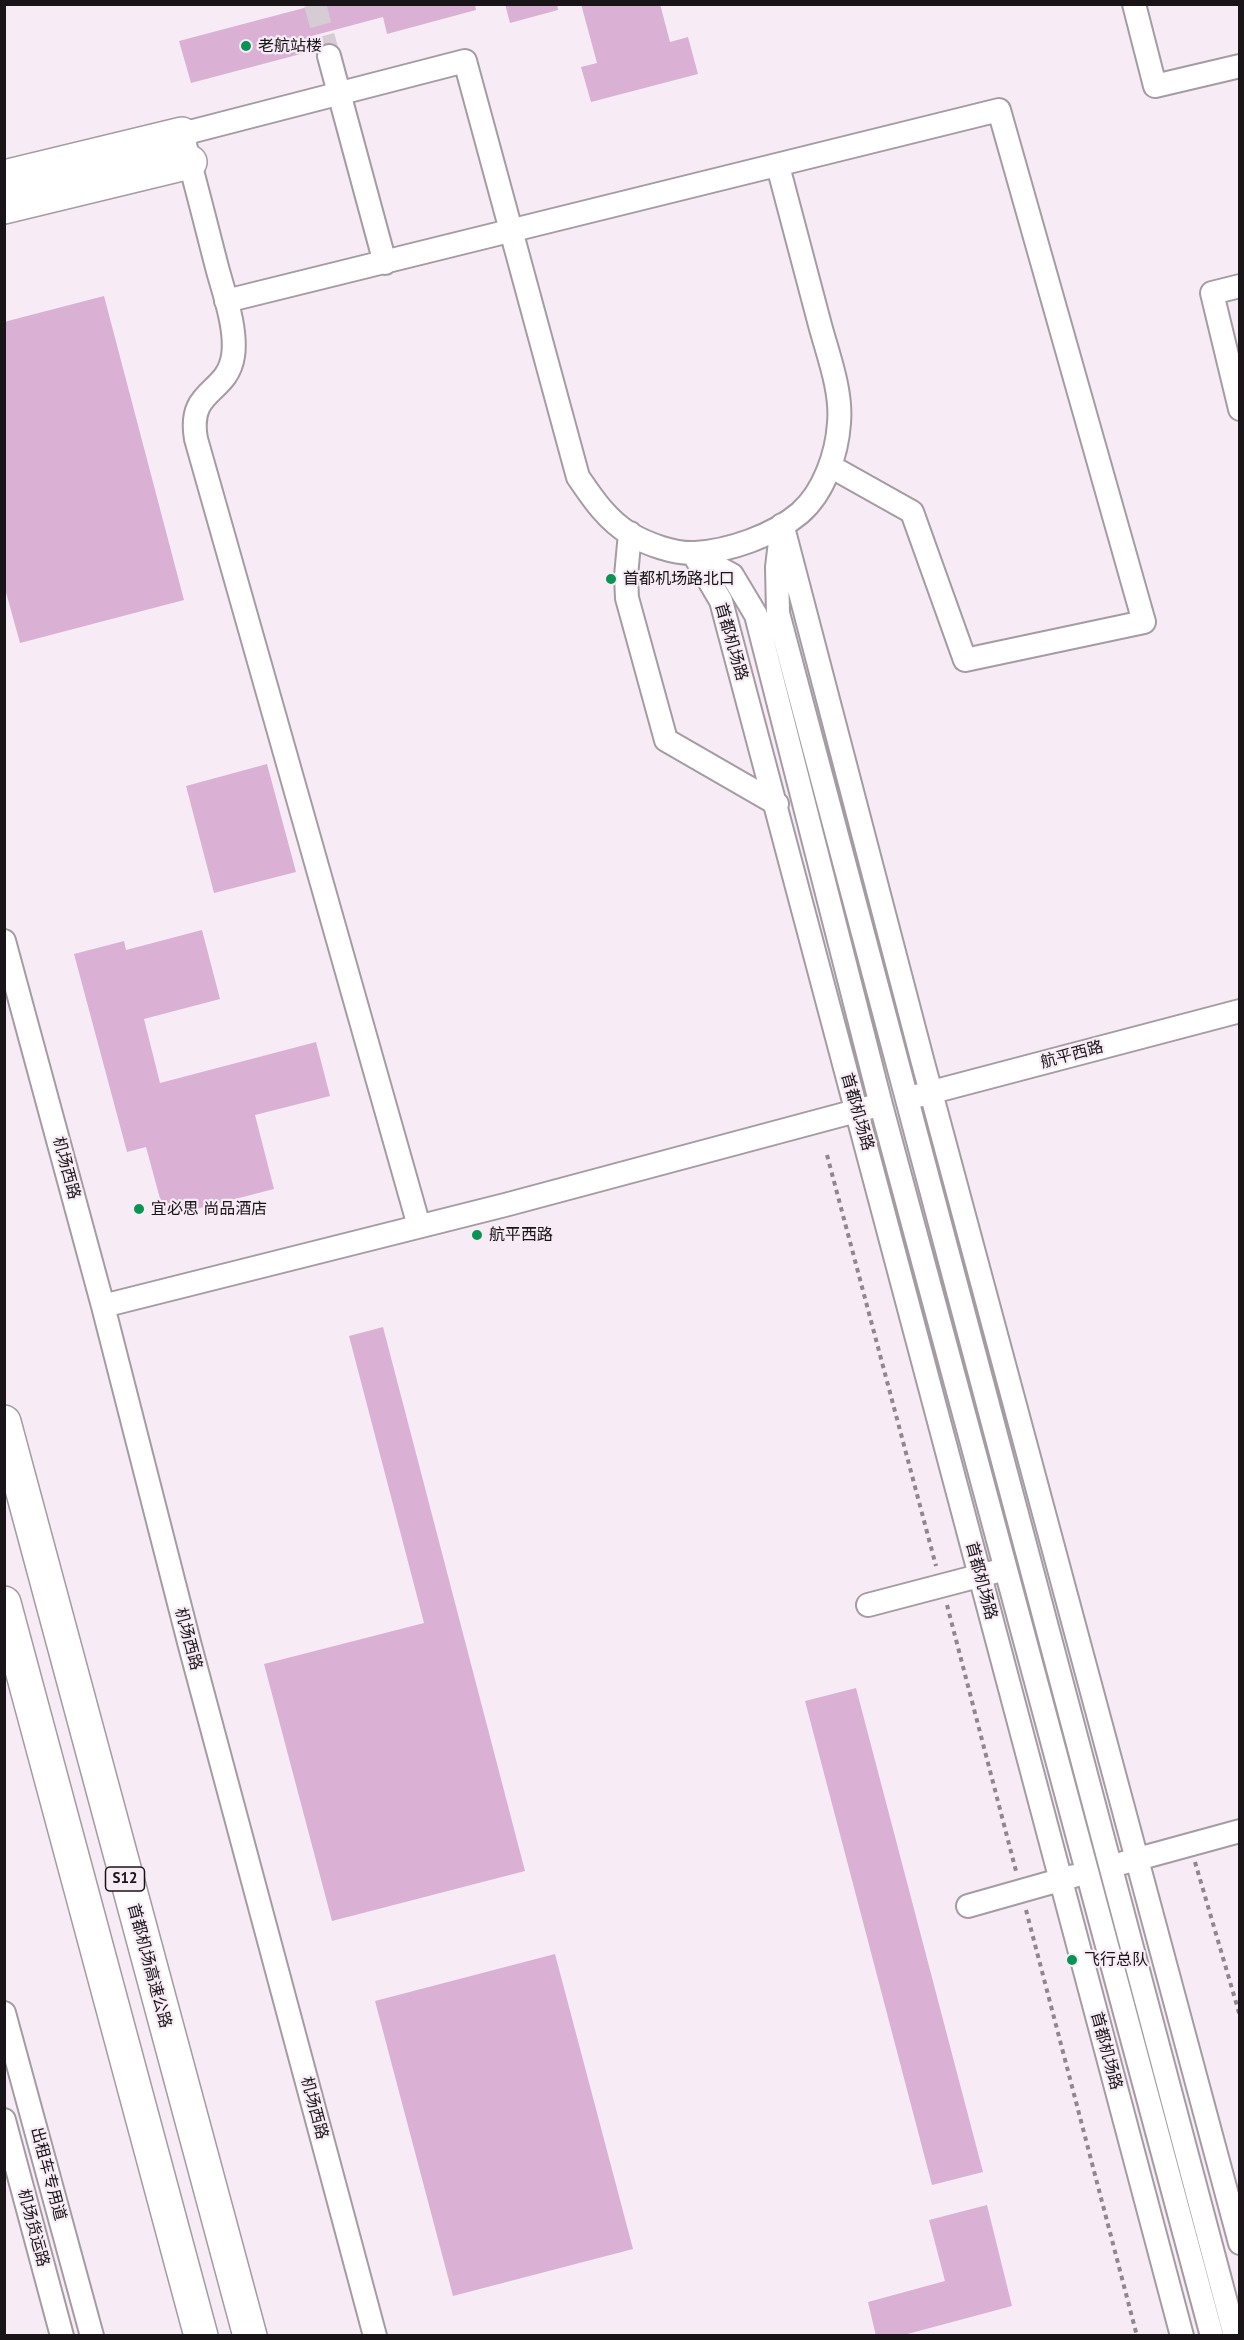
<!DOCTYPE html>
<html>
<head>
<meta charset="utf-8">
<style>
	body { margin:0 }
	#map { position:relative; width:1244px; height:2340px; overflow:hidden; background:#f7ecf5; font-family:"PT Sans",sans-serif }
	canvas { display:block }
	.frame { position:absolute; inset:0; border:6px solid #181417; pointer-events:none }
</style>
</head>
<body>
<div id="map">
<canvas width="1244" height="2340"></canvas>
<div class="frame"></div>
</div>
<script>
const ctx = document.querySelector('canvas').getContext('2d');
ctx.lineJoin = 'round';
function paint(path, color) {
  ctx.fillStyle = color;
  ctx.fill(path, 'evenodd');
}
function trace(path, color, width, dash) {
  ctx.strokeStyle = color;
  ctx.lineWidth = width;
  ctx.lineCap = dash ? 'butt' : 'round';
  ctx.setLineDash(dash || []);
  ctx.stroke(path);
}
function label(font, color, halo, rows, align = 'center') {
  ctx.font = font + ' "PT Sans","Noto Sans SC",sans-serif';
  ctx.lineWidth = 4.5;
  ctx.setLineDash([]);
  ctx.textBaseline = 'middle';
  ctx.strokeStyle = halo;
  ctx.fillStyle = color;
  for (const [text, x, y, turn = 0] of rows) {
    ctx.save();
    ctx.translate(x, y);
    ctx.rotate((+turn || 0) * Math.PI / 180);
    ctx.textAlign = isNaN(turn) ? turn : align;
    if (halo) ctx.strokeText(text, 0, 0);
    ctx.fillText(text, 0, 0);
    ctx.restore();
  }
}
paint(new Path2D(`
	M319 4H475L476 10 387 34 383 17 308 37 312 51 191 83 179 41Z
	M505 4H557L558 10 510 23Z
	M581 4H660L670 42 688 37 698 74 591 102 581 67 597 63Z
	M104 296 184 600 20 643 4 585V322Z
	M267 764 296 872 214 893 186 786Z
	M202 930 220 999 144 1019 160 1083 316 1042 330 1096 255 1115 274 1189 165 1217 146 1147 127 1152 74 954 124 941 126 950Z
	M383 1327 525 1871 332 1921 264 1664 424 1623 349 1336Z
	M856 1688 983 2172 932 2185 805 1701Z
	M555 1954 633 2249 453 2296 375 2001Z
	M987 2205 1012 2306 900 2336H876L868 2302 945 2281 929 2220Z`), '#dab1d4');
trace(new Path2D(`
	M315 4 329 56`), '#d6ccd4', 22, [22, 11]);
const minor = new Path2D(`
	M1134 4 1155 86 1240 66
	M329 56 385 263
	M1240 286 1212 293 1240 409
	M226 301 999 110 1144 622 965 660 912 512 830 466
	M782 525 777 567 778 613 1235 2336
	M630 533 626 576 627 598 666 740 777 804
	M785 535 922 1059 1240 2243
	M693 554 732 575 756 615 881 1105 1212 2336
	M694 555 721 601 1182 2336
	M4 941 103 1306 190 1646 375 2336
	M917 1096 1240 1011
	M419 1226 196 439C187 388 227 395 233 356 237 330 225 296 218 271 206 225 195 180 182 134L465 61 578 477C593 499 607 520 630 534 647 544 674 554 695 553 729 551 773 536 800 513 824 492 837 454 839 423 842 391 828 355 820 325 806 272 792 219 778 166
	M103 1306 505 1205 871 1107
	M868 1605 994 1572
	M1123 1863 1240 1831
	M968 1906 1074 1876
	M4 2013 92 2336
	M4 2120 62 2336`);
const highway = new Path2D(`
	M4 177 182 134
	M4 207 190 162
	M4 1422 250 2336
	M4 1603 201 2336`);
trace(minor, '#a49ba3', 26);
trace(highway, '#a49ba3', 36);
trace(new Path2D(`
	M827 1155 936 1566
	M947 1605 1016 1871
	M1195 1862 1240 2016
	M1026 1910 1137 2336`), '#8f878d', 4, [4.5, 4.5]);
trace(minor, '#fff', 22);
trace(highway, '#fff', 33);
for (const [x, y, r, color] of [
	[246,46,6,"#099453"],
	[611,579,6,"#099453"],
	[139,1209,6,"#099453"],
	[477,1235,6,"#099453"],
	[1072,1960,6,"#099453"]
]) {
  const dot = new Path2D();
  dot.arc(x, y, r, 0, 2 * Math.PI);
  ctx.fillStyle = color;
  ctx.fill(dot);
  trace(dot, '#f7ecf5', 2);
}
for (const [x, y, w] of [
	[125,1879,39]
]) {
  const box = new Path2D();
  box.roundRect(x - w / 2, y - 12, w, 24, 4.5);
  ctx.fillStyle = '#f7ecf5';
  ctx.fill(box);
  trace(box, '#181417', 1.5);
}
label('bold 15px', '#181417', null, [
	["S12",125,1879]
]);
label('16px', '#181417', '#f7ecf5', [
	["老航站楼",258,46],
	["首都机场路北口",623,579],
	["宜必思 尚品酒店",151,1209],
	["航平西路",489,1235],
	["飞行总队",1084,1960]
], 'left');
label('16px', '#181417', '#f7ecf5', [
	["首都机场路",731,642,74],
	["航平西路",1072,1055,-15],
	["首都机场路",857,1112,74],
	["机场西路",66,1168,75],
	["首都机场路",981,1581,75],
	["机场西路",188,1639,75],
	["首都机场高速公路",149,1966,75],
	["首都机场路",1106,2051,75],
	["机场西路",314,2108,75],
	["出租车专用道",48,2174,75],
	["机场货运路",33,2228,75]
]);
</script>
</body>
</html>
